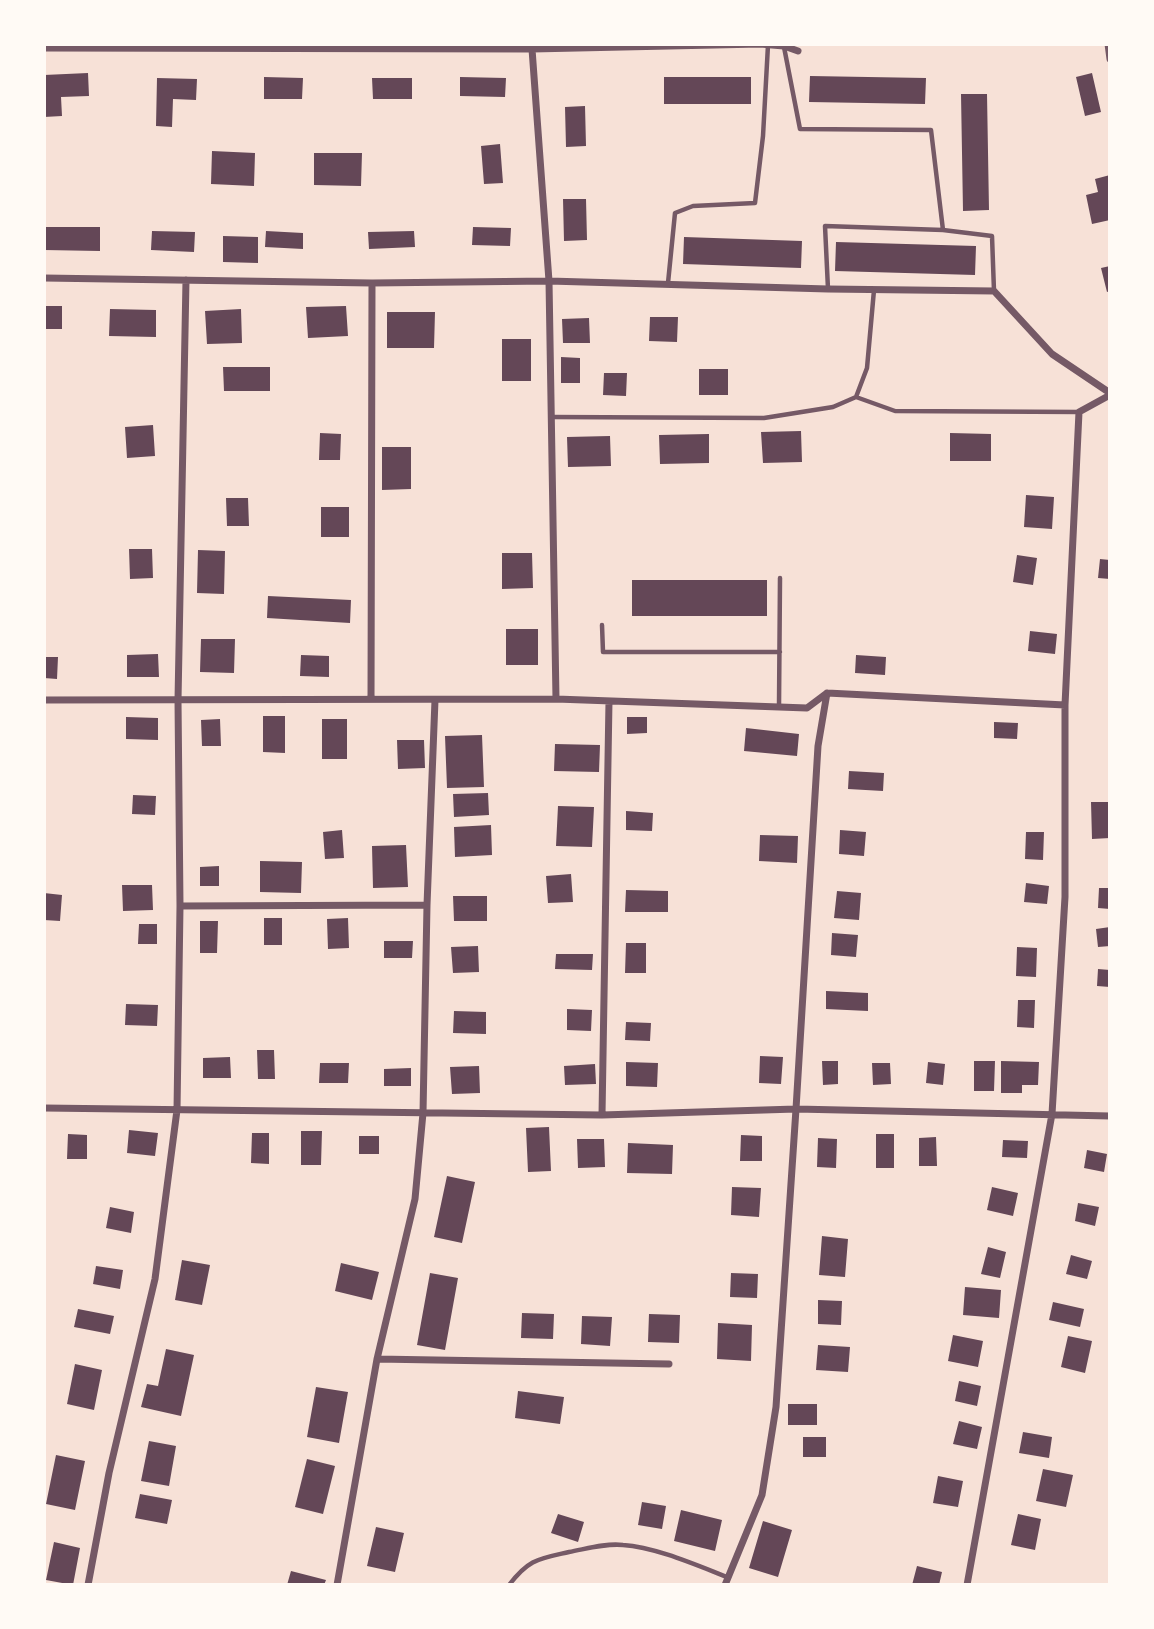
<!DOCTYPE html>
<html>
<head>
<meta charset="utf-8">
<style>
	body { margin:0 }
	#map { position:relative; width:1154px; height:1629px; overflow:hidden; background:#f7e1d7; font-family:Overpass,sans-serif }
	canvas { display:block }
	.frame { position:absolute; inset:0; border:46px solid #fffaf5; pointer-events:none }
</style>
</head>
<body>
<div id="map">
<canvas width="1154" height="1629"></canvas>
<div class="frame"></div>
</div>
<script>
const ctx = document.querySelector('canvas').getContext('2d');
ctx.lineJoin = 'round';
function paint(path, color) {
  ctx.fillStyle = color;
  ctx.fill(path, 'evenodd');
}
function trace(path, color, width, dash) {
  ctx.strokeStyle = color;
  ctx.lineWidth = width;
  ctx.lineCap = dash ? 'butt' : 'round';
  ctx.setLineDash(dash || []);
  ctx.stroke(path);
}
paint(new Path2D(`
	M88 73 89 96 61 97 62 116 44 117V75Z
	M1092 73 1101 112 1085 116 1076 77Z
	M810 76 926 78 925 104 809 102Z
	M264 77 303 78 302 99H264Z
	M460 77 506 78 505 97 460 96Z
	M664 77H751V104H664Z
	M157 78 197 79 196 100 173 99 172 127 156 126Z
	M372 78H412V99H373Z
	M961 94H987L989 210 963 211Z
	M585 106 586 146 566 147 565 107Z
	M500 144 503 183 484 184 481 146Z
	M212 151 255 153 254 186 211 184Z
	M314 153H362L361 186 314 185Z
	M1110 175V220L1092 224 1086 195 1098 192 1095 179Z
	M563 199H586L587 240 564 241Z
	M44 227H100V251L44 250Z
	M473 227 511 228 510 246 472 245Z
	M152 231 195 232 194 252 151 250Z
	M266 231 303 233V249L265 247Z
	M414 231 415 247 369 249 368 232Z
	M223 236 258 237V263L223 262Z
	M684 237 802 241 801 268 683 264Z
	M836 242 976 246 975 275 835 271Z
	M1110 266V291L1107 292 1101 268Z
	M44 306H62V329H44Z
	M346 306 348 336 308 338 306 307Z
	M110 309 156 310V337L109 336Z
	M241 309 242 343 207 344 205 311Z
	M387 312H435L434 348H387Z
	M650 317H678L677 342 649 341Z
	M589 318 590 343H563L562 319Z
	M502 339H531V381H502Z
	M561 357 580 358V383H561Z
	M223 367H270V391H224Z
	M699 369H728V395H699Z
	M604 373H627L626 396 603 395Z
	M153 425 155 456 127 458 125 427Z
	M801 431 802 462 763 463 761 432Z
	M320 433 341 434 340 460H319Z
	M950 433 991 434V461H950Z
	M709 434V463L660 464 659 435Z
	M610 436 611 466 568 467 567 437Z
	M382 447H411V489L382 490Z
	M1026 495 1054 497 1052 529 1024 527Z
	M226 498H248L249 526H227Z
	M321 507H349V537H321Z
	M129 549H152L153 578 130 579Z
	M198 550 225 551 224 594 197 593Z
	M502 553H532L533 588 502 589Z
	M1017 555 1037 558 1033 585 1013 582Z
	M1100 559 1110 560V579L1098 578Z
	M632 580H767V616H632Z
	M268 596 351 600 350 623 267 618Z
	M506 629H538V665H506Z
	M1030 631 1057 634 1055 654 1028 651Z
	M201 639H235L234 673 200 672Z
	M158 654 159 677H127V655Z
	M301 655 329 656V677L300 676Z
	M856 655 886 657 885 675 855 673Z
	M44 657H58L57 679 44 678Z
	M263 716H285V753L263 752Z
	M126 717 158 718V740L126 739Z
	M627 717H647V733L627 734Z
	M220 719 221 746H202L201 720Z
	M322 719H347V759H322Z
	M994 722 1018 723 1017 739 994 738Z
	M746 728 799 734 797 756 744 751Z
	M482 735 484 787 447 788 445 736Z
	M397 740H424L425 768 398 769Z
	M555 744 600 745 599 772 554 771Z
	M849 771 884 773 883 791 848 789Z
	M488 793 489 815 454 817 453 794Z
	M133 795 156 796 155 815 132 814Z
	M1091 802H1110V838L1092 839Z
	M558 806 594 807 592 847 556 846Z
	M626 811 653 813 652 831 626 830Z
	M491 825 492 855 455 857 454 827Z
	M342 830 344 858 325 859 323 832Z
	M840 830 866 832 864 856 839 854Z
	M1026 832H1044L1043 860 1025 859Z
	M760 835 798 836 797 863 759 861Z
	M406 845 408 887 373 888 372 846Z
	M260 861 302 862 301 893 260 892Z
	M219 866V886H200V867Z
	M571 874 573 902 548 903 546 876Z
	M1026 883 1049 886 1047 904 1024 902Z
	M122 885H152L153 910 123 911Z
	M1099 888H1110V909L1098 908Z
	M626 890 668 891V912H625Z
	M837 891 861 893 859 920 834 918Z
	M44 893 62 895 60 921 44 920Z
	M453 896H487V921H454Z
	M264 918H282V945H264Z
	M348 918 349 948 328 949 327 919Z
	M200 921H218L217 953H200Z
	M139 924H157V944H138Z
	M1110 927V946L1098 947 1096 929Z
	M832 933 858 935 856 957 831 955Z
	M384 941H413L412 958H384Z
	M626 943H646V973H625Z
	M478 946 479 972 453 973 451 947Z
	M1017 947 1037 948 1036 977 1016 976Z
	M556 954H593L592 970 555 969Z
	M1098 969 1110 970V987L1097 986Z
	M826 991 868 993V1011L826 1009Z
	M1018 1000H1035L1034 1028 1017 1027Z
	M126 1004 158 1005 157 1026 125 1025Z
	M567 1009 592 1010 591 1031 567 1030Z
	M454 1011 486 1012V1034L453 1033Z
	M626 1022 651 1023 650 1041 625 1040Z
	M257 1050H274L275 1079H258Z
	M760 1056 783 1057 781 1084 759 1083Z
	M230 1057 231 1078H203V1058Z
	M822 1061H838V1084L823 1085Z
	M974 1061H995L994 1091H974Z
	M1001 1061 1039 1062 1038 1085H1022V1093H1001Z
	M626 1062 658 1063 657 1087 626 1086Z
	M928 1062 945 1064 943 1085 926 1083Z
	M320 1063H349L348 1083H319Z
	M872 1063H890L891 1084 873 1085Z
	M595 1064 596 1084 565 1085 564 1066Z
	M479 1066 480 1093 452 1094 450 1067Z
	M411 1068V1086H384V1069Z
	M549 1127 551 1171 528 1172 526 1128Z
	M129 1130 158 1133 155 1156 127 1153Z
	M301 1131H322L321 1165H301Z
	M252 1133H269V1164L251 1163Z
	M68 1134 87 1135V1159H67Z
	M876 1134H894V1168H876Z
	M741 1135 762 1136V1161H740Z
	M359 1136H379V1154H359Z
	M936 1137 937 1166H919V1138Z
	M818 1138 837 1139 836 1168 817 1167Z
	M577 1139H604L605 1167 578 1168Z
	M1003 1140 1028 1141 1027 1158 1002 1157Z
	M628 1143 673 1145 672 1174 627 1173Z
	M1087 1150 1107 1154 1104 1172 1084 1168Z
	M447 1176 475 1182 462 1243 434 1237Z
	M732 1187 761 1188 759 1217 731 1215Z
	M992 1187 1018 1193 1013 1216 987 1210Z
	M1078 1203 1099 1207 1095 1226 1075 1221Z
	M110 1207 134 1212 131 1233 106 1228Z
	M822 1236 848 1239 845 1277 819 1275Z
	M988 1247 1006 1252 1000 1278 981 1274Z
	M1071 1255 1092 1261 1087 1279 1066 1274Z
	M182 1260 210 1265 202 1305 175 1300Z
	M341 1263 379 1272 372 1300 335 1291Z
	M96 1266 123 1270 120 1289 93 1284Z
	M430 1273 458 1278 445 1350 417 1345Z
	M731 1273 758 1274 757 1298 730 1297Z
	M965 1287 1001 1290 999 1318 963 1315Z
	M818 1300 842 1301 841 1325 818 1324Z
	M1053 1302 1084 1309 1080 1327 1049 1320Z
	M78 1309 114 1316 110 1334 74 1327Z
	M522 1313 554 1314 553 1339 521 1338Z
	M649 1314 680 1315 679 1343 648 1342Z
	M582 1316 612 1317 610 1346 581 1344Z
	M718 1323 752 1325 751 1361 717 1359Z
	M953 1335 983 1341 978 1367 948 1361Z
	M1068 1336 1092 1341 1085 1373 1061 1367Z
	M818 1345 850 1347 848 1372 816 1370Z
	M166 1349 194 1355 181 1416 141 1407 147 1384 158 1386Z
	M75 1364 102 1370 94 1410 67 1404Z
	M959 1381 981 1386 977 1406 955 1401Z
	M316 1387 348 1392 339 1443 307 1437Z
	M518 1391 564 1397 560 1424 515 1418Z
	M788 1404H817V1425H788Z
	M959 1421 982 1427 977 1449 953 1444Z
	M1023 1432 1052 1437 1049 1458 1019 1453Z
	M803 1437H826V1457H803Z
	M149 1441 176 1446 169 1486 141 1481Z
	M56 1455 85 1461 75 1510 46 1504Z
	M307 1459 335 1466 323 1514 295 1507Z
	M1043 1469 1073 1475 1066 1507 1036 1501Z
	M938 1476 963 1481 958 1507 933 1503Z
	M140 1494 172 1500 167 1524 135 1518Z
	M642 1502 666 1506 662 1529 638 1525Z
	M681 1510 722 1520 715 1551 674 1541Z
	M558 1514 584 1522 578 1542 551 1533Z
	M1018 1514 1041 1519 1035 1550 1011 1545Z
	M763 1521 792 1530 778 1577 749 1568Z
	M376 1527 404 1533 395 1572 367 1566Z
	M54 1542 80 1548 73 1585 46 1580Z
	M917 1566 942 1572 939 1585H912Z
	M291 1571 326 1580 324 1585H287Z`), '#644757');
trace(new Path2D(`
	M784 47 800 129 931 130 943 230 992 236 994 291
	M668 283 675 213 693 206 755 203 763 136 768 45
	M828 289 825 226 943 230
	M856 397 895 411 1079 412
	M551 417 764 418 833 407 856 397 867 368 874 290
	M602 625 603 652H780
	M779 706 780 578
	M509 1585C529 1559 538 1559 569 1552 586 1549 605 1543 623 1545 655 1547 696 1565 727 1577`), '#755966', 4.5);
trace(new Path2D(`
	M1108 44 1110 59
	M44 48 532 49 760 44 784 46 798 51
	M532 49 549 281 556 699
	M44 278 372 283 549 281 828 289 994 291 1052 354 1110 393
	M371 699 372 283
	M44 700 556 699 807 708 827 693 1065 705
	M180 906 427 905
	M44 1108 602 1115 796 1109 1110 1116
	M602 1115 609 701
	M377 1359 669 1364
	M88 1585 109 1473 155 1279 177 1110 180 906 178 700 186 280
	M337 1585 377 1359 415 1199 423 1113 427 905 435 700
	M725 1585 762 1495 776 1407 796 1109 818 746 827 693
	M967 1585 1052 1114 1065 897V705L1079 412 1110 395`), '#755966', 7);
</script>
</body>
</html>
